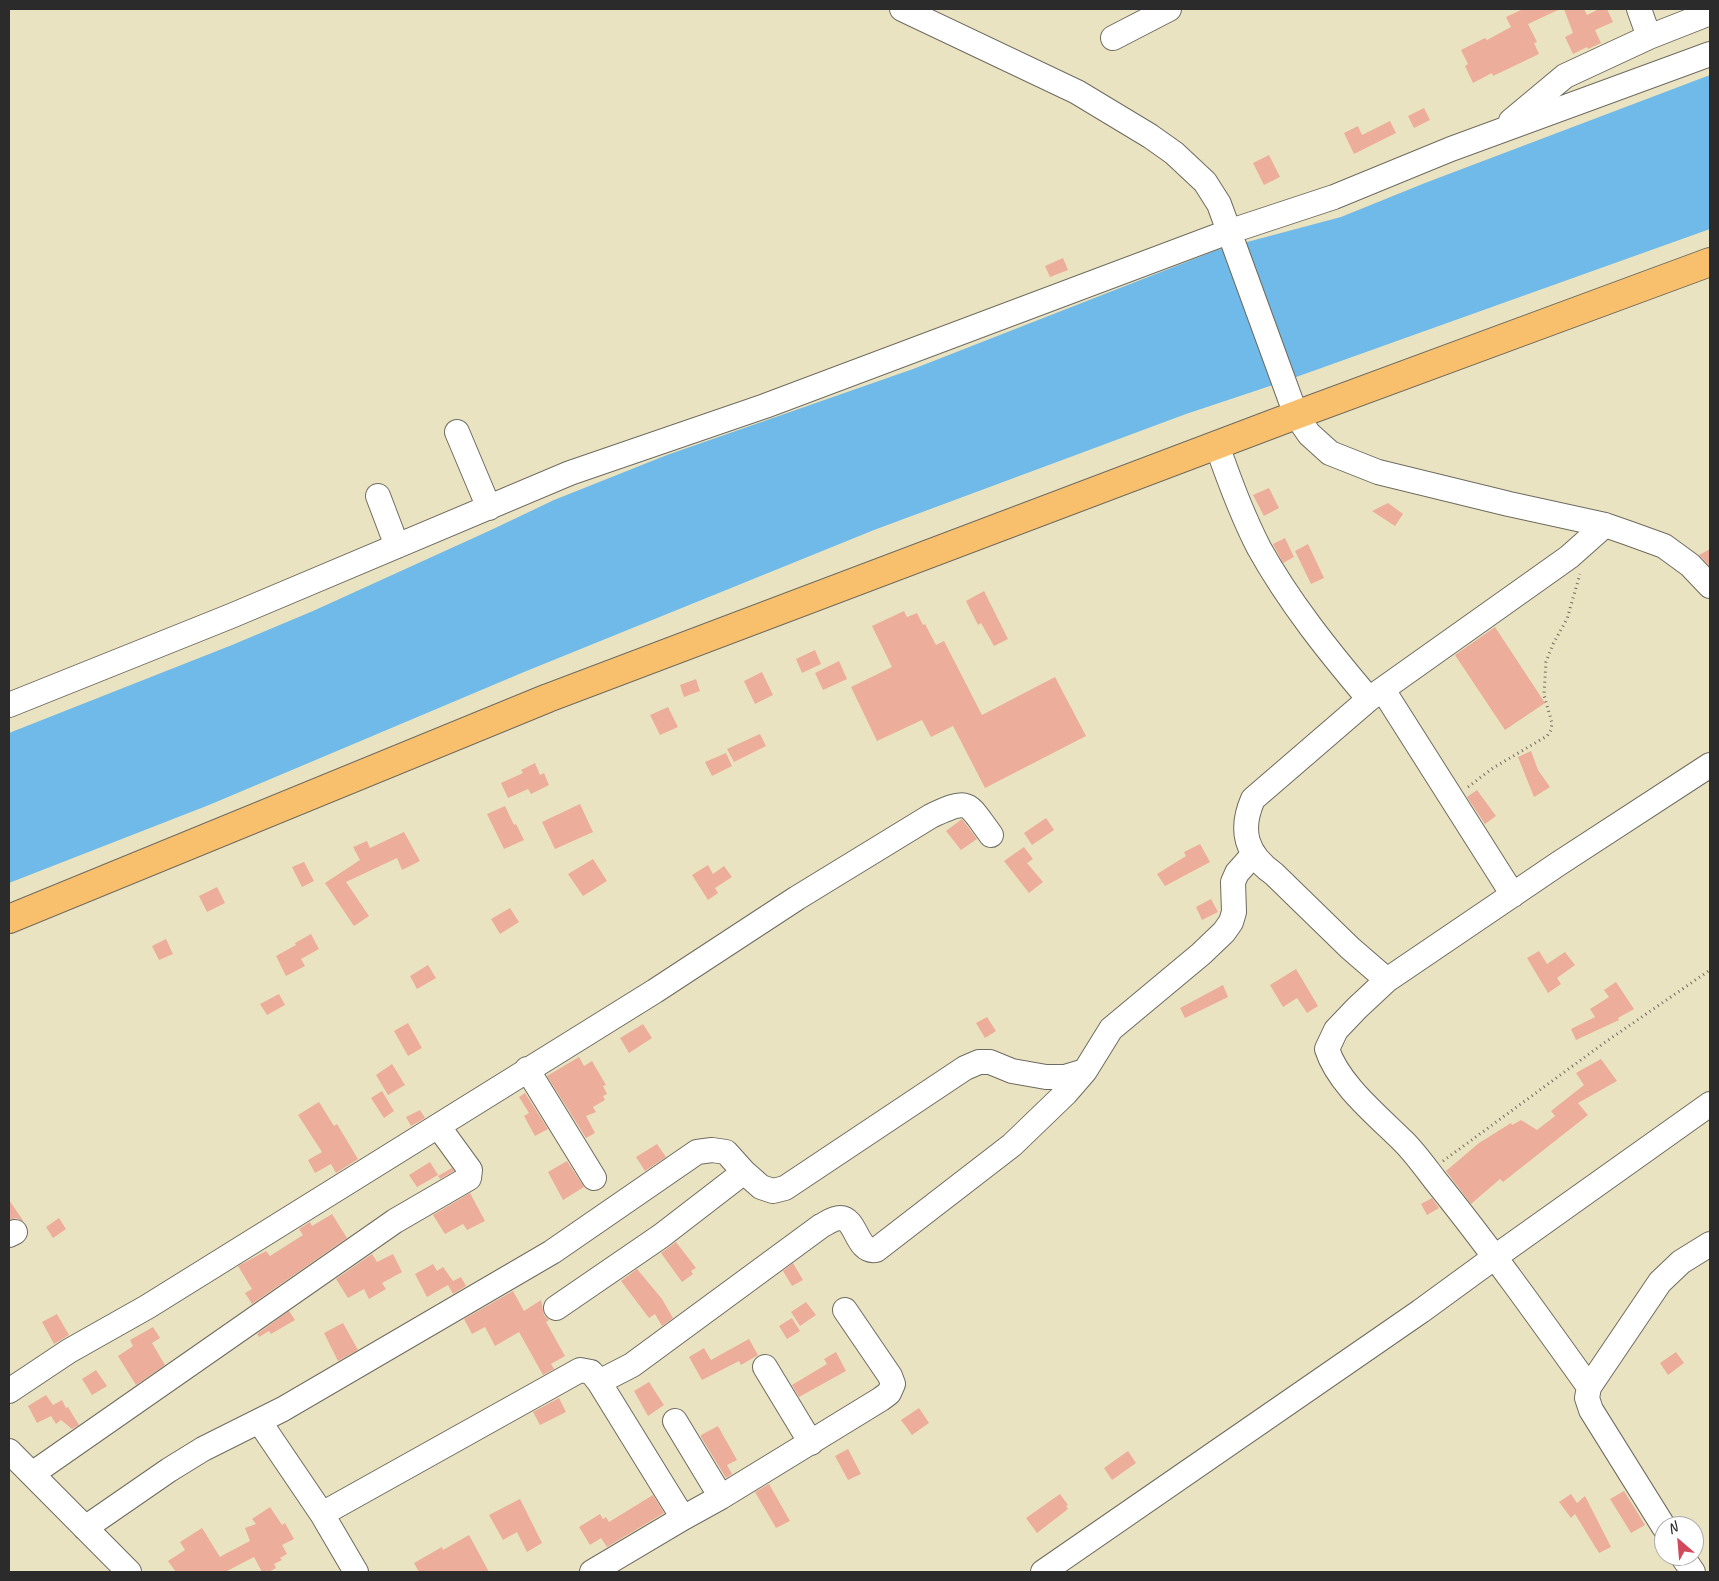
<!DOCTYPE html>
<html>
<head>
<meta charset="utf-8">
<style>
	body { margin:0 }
	#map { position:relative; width:1719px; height:1581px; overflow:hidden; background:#eae3c1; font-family:Caveat,sans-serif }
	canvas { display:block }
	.frame { position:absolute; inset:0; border:10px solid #2b2b2b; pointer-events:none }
	.north { position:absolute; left:1654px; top:1516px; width:50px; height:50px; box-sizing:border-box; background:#fff; border:1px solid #aaa; border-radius:50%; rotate:333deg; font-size:14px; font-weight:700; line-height:20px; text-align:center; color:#2b2b2b }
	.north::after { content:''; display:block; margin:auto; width:18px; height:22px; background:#d1495b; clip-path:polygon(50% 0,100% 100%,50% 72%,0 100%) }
</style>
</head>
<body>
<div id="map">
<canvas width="1719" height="1581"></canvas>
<div class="frame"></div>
<div class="north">N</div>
</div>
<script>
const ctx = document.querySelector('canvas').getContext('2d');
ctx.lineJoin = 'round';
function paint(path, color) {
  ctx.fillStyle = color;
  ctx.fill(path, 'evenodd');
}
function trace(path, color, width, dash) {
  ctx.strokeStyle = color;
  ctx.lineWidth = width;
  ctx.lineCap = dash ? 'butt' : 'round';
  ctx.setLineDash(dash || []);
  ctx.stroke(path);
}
paint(new Path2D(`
	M1710 75V229L1285 381 1186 414 874 530 524 672 209 805 9 883V733L232 645 313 611 491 530 554 500 667 455 913 369 1217 250 1341 217 1425 183Z`), '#6fbae8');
paint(new Path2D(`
	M1523 9H1560L1528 24 1537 42 1534 43 1539 54 1493 76 1492 73 1473 83 1465 66 1468 64 1461 50 1485 38 1487 40 1511 27 1506 17Z
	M1564 9H1584L1587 15 1599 9H1607L1613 22 1595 30 1601 43 1588 49 1587 47 1573 54 1565 37 1573 33Z
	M1424 108 1430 120 1414 128 1408 116Z
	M1390 121 1396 133 1354 154 1344 133 1358 126 1362 135Z
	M1269 155 1280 177 1264 185 1253 163Z
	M1063 258 1068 270 1050 277 1045 266Z
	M1269 488 1279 508 1264 516 1253 495Z
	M1388 503 1403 514 1395 526 1372 511Z
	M1285 538 1294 557 1283 563 1273 544Z
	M1308 544 1324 578 1311 584 1295 551Z
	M1710 549V564L1709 565 1699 555Z
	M984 591 1008 639 994 646 981 623 978 625 966 601Z
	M904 611 907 617 917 613 923 625 925 624 936 645 944 641 982 715 1055 677 1086 736 985 788 953 726 931 737 922 720 877 741 851 687 892 667 872 626Z
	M1495 627 1545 703 1505 730 1455 655Z
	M815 650 821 664 802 673 796 659Z
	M839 661 847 679 823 690 815 673Z
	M762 672 773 695 755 704 744 681Z
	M696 679 700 691 684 697 680 685Z
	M668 707 678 727 660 735 650 715Z
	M760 734 766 746 734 762 727 749Z
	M1531 751 1538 770 1550 787 1534 797 1518 757Z
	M726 753 732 766 712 776 705 762Z
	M535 763 540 775 544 773 549 785 531 794 528 789 508 798 501 783 523 773 521 770Z
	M1477 790 1496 816 1485 824 1467 797Z
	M580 804 593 832 555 849 542 822Z
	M505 806 514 825 516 824 524 840 504 849 487 814Z
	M1046 818 1054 830 1032 845 1024 833Z
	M962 819 977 839 961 850 946 831Z
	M404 832 420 861 402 870 397 858 346 882 369 916 354 926 325 883 360 860 353 847 367 841 370 848Z
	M1200 844 1210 862 1165 886 1157 874 1186 856 1184 852Z
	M1024 847 1033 859 1027 863 1043 882 1029 893 1004 861Z
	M593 859 607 881 583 896 568 874Z
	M304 862 314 881 302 887 292 867Z
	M708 865 713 874 724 866 732 877 715 888 718 893 708 900 692 875Z
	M217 887 225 903 207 912 199 896Z
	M1211 899 1218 912 1202 920 1196 907Z
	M510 908 519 922 500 934 491 919Z
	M311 934 319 949 301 959 305 966 286 976 276 956 296 945 295 943Z
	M166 939 173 954 159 960 152 946Z
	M1539 951 1547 964 1565 952 1575 965 1557 978 1561 984 1548 993 1527 958Z
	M428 965 436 978 417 989 410 976Z
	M1296 969 1318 1006 1307 1013 1297 998 1283 1007 1270 985Z
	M1616 982 1634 1009 1618 1018 1619 1020 1576 1040 1571 1029 1595 1017 1590 1009 1609 997 1604 990Z
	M1223 985 1228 997 1185 1018 1180 1008Z
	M279 994 285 1005 267 1015 260 1004Z
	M987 1017 996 1031 985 1038 976 1023Z
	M408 1023 422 1048 408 1056 394 1031Z
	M643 1024 652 1038 629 1053 620 1038Z
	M579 1057 584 1066 592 1061 606 1085 603 1086 607 1094 603 1096 605 1100 593 1107 596 1112 586 1116 595 1133 586 1138 547 1076Z
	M1601 1059 1617 1081 1578 1103 1588 1115 1503 1182 1500 1179 1471 1204 1446 1171 1479 1143 1511 1123 1512 1125 1521 1120 1537 1130 1555 1116 1551 1111 1584 1085 1576 1073Z
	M392 1064 405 1085 388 1095 376 1075Z
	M382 1091 394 1111 384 1118 371 1098Z
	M525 1093 548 1129 535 1136 524 1116 529 1113 519 1097Z
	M319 1102 334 1126 337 1124 358 1159 336 1173 331 1164 315 1173 308 1160 322 1152 298 1115Z
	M420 1110 425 1118 411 1126 406 1117Z
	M657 1144 666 1157 645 1171 636 1157Z
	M567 1161 584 1187 563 1200 548 1172Z
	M430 1162 438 1175 417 1187 409 1175Z
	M452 1168 454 1171 440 1179 438 1176Z
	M470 1193 485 1221 467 1230 463 1224 445 1234 433 1215Z
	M1432 1198 1439 1208 1427 1215 1421 1204Z
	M9 1200 24 1222 16 1218 9 1220Z
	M332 1214 347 1238 252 1304 245 1293 252 1289 238 1266 266 1251 270 1256 303 1235 299 1229 310 1222 312 1226Z
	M59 1218 66 1229 53 1238 46 1227Z
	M676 1242 696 1268 691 1271 693 1274 682 1282 661 1253Z
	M372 1254 377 1262 393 1254 402 1272 382 1283 386 1289 369 1299 364 1289 348 1298 336 1279Z
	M793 1263 803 1280 792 1286 783 1271Z
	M433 1264 437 1271 443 1267 453 1281 461 1277 466 1286 453 1294 448 1285 427 1297 415 1274Z
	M637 1269 662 1299 673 1318 662 1326 655 1314 649 1318 621 1281Z
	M513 1291 524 1311 541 1300 544 1315 549 1320 546 1322 565 1356 551 1364 554 1369 543 1375 519 1332 495 1346 485 1327 472 1334 464 1319Z
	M806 1302 816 1315 800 1326 791 1312Z
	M289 1311 295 1320 271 1334 269 1331 259 1337 257 1334Z
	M57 1314 69 1335 54 1344 42 1322Z
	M792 1318 800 1331 787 1339 779 1326Z
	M343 1323 358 1350 338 1361 324 1333Z
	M153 1327 160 1338 152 1343 165 1365 136 1385 118 1356 133 1346 130 1340Z
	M749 1339 758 1355 741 1365 739 1361 702 1380 689 1357 704 1348 711 1360Z
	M836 1352 846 1371 799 1397 792 1385 827 1364 824 1359Z
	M1676 1352 1684 1363 1668 1375 1660 1363Z
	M96 1370 107 1386 92 1395 82 1379Z
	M649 1382 664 1405 648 1416 634 1391Z
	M46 1395 53 1405 62 1400 66 1408 68 1407 79 1425 72 1429 61 1420 56 1424 51 1416 37 1423 28 1406Z
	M559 1398 566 1412 540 1425 533 1412Z
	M919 1408 929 1423 912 1435 901 1420Z
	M718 1426 737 1460 727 1465 732 1474 726 1478 701 1437V1435Z
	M848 1449 861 1474 848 1480 835 1456Z
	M1128 1451 1136 1463 1112 1480 1104 1468Z
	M769 1484 790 1521 776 1528 755 1492Z
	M1624 1491 1645 1525 1631 1533 1610 1499Z
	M1060 1494 1068 1505 1066 1506 1068 1509 1037 1533 1026 1518Z
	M1571 1494 1577 1503 1585 1496 1611 1547 1599 1553 1575 1514 1571 1518 1559 1502Z
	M653 1495 664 1513 607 1547 601 1538 590 1545 579 1527 600 1514 603 1519 606 1517 609 1522Z
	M520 1499 542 1543 527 1552 517 1532 503 1540 489 1515Z
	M270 1507 282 1525 285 1523 294 1539 282 1545 287 1554 280 1558 282 1560 274 1564 276 1568 269 1572H262L254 1557 225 1572H176L168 1561 185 1550 180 1542 202 1528 220 1557 225 1554 250 1541 245 1528 256 1524 252 1519Z
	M469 1535 489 1572H419L414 1563 442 1547 443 1550Z`), '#ecad9b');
const minor = new Path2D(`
	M902 9 1077 92 1150 136 1174 153 1205 182 1219 204 1296 415 1309 434 1330 453 1378 472 1509 504 1605 525 1628 533 1664 546 1690 565 1710 586
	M1639 9 1649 37
	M1113 38 1169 9
	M1511 121 1565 76 1649 37 1710 13
	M457 432 489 508
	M1217 445C1229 480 1242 515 1259 548 1289 602 1329 652 1369 699
	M378 496 397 546
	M1383 690 1513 895
	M9 705 231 616 570 473 765 406 1228 232 1334 197 1451 149 1710 54
	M1387 980 1350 948 1274 874C1246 854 1239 831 1253 799L1369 699 1569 557 1605 525
	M527 1069 594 1178
	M9 1235 15 1232
	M556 1308 661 1236 744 1172
	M765 1367 811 1443
	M599 1382 632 1365 821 1226C827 1223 833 1218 840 1218 857 1218 856 1253 876 1250L1012 1145 1066 1093 1085 1071
	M1589 1387C1539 1317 1489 1247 1435 1180 1425 1167 1415 1153 1404 1142 1378 1116 1338 1084 1327 1049L1336 1030 1357 1008 1387 980 1558 864 1710 765
	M9 1391 69 1351 147 1307 655 991 797 898 931 816C971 797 967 803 991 835
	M259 1421 322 1514 580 1370 591 1372 599 1382 683 1518
	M675 1421 721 1497
	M9 1451 129 1572
	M32 1474 395 1221 469 1178 470 1170 438 1126
	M322 1514 356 1572
	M1664 1527 1591 1410 1587 1398 1589 1387 1660 1282 1681 1262 1710 1244
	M85 1528 169 1470 203 1449 283 1409 552 1252 697 1152 712 1150 726 1152 744 1172 761 1187 773 1191 785 1188 965 1068 979 1062H990L1012 1071 1046 1077H1065L1085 1071 1111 1029 1201 954 1224 932 1231 922 1234 912 1233 882 1237 873 1253 855
	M1682 1556 1693 1572
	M592 1572 683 1518 721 1497 881 1399 889 1393 893 1384 890 1376 845 1310
	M1043 1572 1421 1311 1495 1257 1710 1104`);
const major = new Path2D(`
	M9 919 548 698 1296 415 1710 262`);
trace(minor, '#6e6b60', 26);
trace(major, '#6e6b60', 30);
trace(new Path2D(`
	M1468 787 1493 768 1547 736 1551 730 1552 723 1544 695 1546 662 1553 644 1567 619 1580 574
	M1443 1161 1604 1043 1710 970`), '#6e6b60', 3, [1, 4]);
trace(minor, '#fff', 24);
trace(major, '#f8bf6c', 28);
</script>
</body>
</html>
